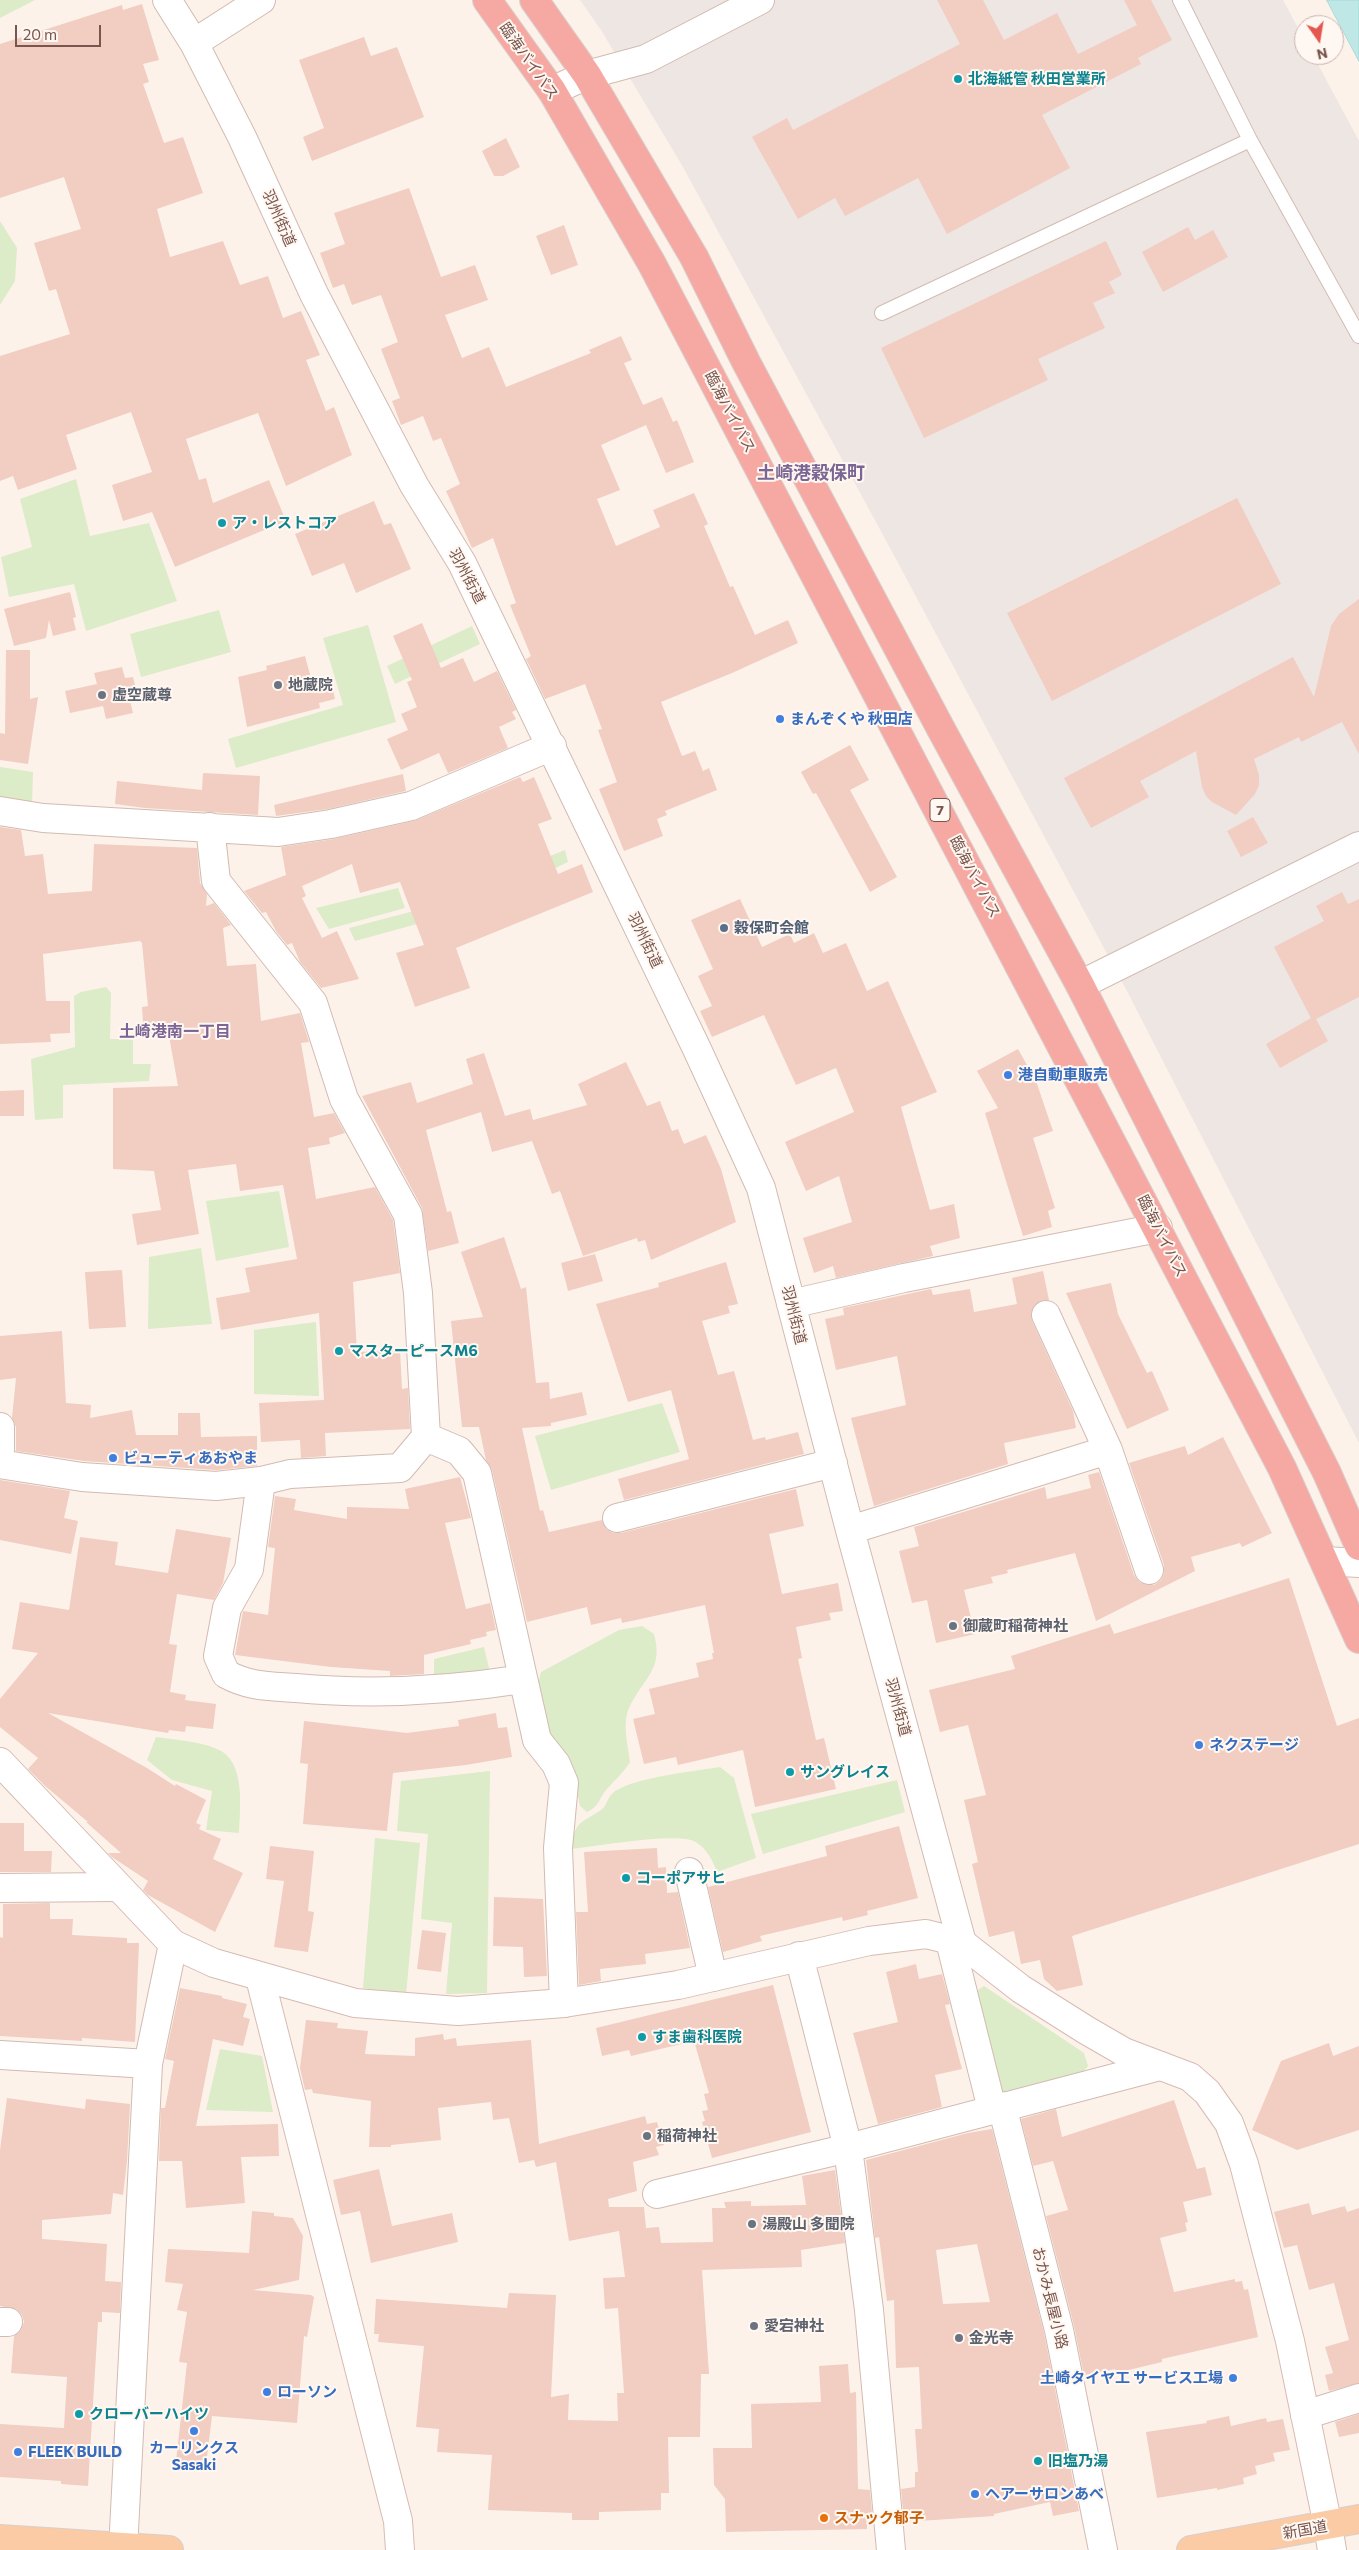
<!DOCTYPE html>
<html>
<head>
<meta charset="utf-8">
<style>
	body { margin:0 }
	#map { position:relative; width:1359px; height:2550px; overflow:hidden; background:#fdf2ea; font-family:Commissioner,sans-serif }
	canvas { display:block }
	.north { position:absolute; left:1294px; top:15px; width:50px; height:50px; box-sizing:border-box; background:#fff7f1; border:1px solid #c9b6af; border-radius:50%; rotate:167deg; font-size:14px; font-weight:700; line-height:20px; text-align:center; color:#78554d }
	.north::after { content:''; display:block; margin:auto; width:18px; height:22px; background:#e55850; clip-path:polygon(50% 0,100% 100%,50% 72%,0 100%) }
	.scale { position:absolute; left:15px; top:25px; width:86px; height:22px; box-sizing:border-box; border:2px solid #78554d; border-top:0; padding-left:6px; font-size:15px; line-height:18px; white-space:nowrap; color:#78554d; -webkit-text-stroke:4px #fff7f1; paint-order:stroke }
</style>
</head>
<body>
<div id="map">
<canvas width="1359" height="2550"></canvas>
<div class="north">N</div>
<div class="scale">20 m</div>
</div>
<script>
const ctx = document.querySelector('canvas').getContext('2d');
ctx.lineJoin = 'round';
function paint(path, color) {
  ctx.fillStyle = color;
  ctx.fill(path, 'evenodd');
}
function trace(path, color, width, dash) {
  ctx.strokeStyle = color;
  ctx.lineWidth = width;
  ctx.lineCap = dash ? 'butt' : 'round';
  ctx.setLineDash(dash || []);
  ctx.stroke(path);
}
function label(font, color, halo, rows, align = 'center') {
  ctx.font = font + ' Commissioner,"Noto Sans JP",sans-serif';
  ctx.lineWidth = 4;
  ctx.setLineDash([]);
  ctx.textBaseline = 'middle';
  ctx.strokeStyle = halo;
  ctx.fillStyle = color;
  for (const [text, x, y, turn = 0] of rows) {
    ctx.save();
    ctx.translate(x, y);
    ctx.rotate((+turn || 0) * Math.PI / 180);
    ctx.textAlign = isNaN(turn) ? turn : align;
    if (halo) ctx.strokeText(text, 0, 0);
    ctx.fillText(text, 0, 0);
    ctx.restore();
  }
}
paint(new Path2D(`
	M580 0H1283L1304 39V55H1313L1359 141V1443L1129 995 890 548 683 167 601 30Z`), '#eee6e3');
paint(new Path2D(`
	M0 0H35L0 18Z
	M0 221 17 248 15 281 0 305Z
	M76 479 90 536 149 523 177 601 86 631 74 584 9 597 1 557 32 547 20 499Z
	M219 610 231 652 141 677 130 634Z
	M368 625 396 722 236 768 228 739 343 705 323 638Z
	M472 626 480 644 395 684 387 666Z
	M0 767 33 772 32 806 0 800Z
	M565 850 568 862 468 910 355 941 349 928 414 911Z
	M398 888 405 908 329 929 316 908Z
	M106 987 111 993 110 1039H133V1064H151L149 1081 63 1085V1118L35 1120 31 1059 75 1047 74 996 81 992Z
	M279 1191 289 1247 216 1261 206 1201Z
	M201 1248 212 1324 148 1329 149 1257Z
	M316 1322 319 1396 254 1394V1330Z
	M662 1403 680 1452 551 1490 535 1436Z
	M642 1626 654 1634C664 1670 643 1678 629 1708 622 1724 628 1745 630 1762 623 1773 616 1779 607 1789 598 1799 601 1805 587 1812L580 1806 575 1781 542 1729 538 1684 541 1672 619 1630Z
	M484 1647 490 1672 434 1678V1659Z
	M156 1737C175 1740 199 1741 217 1749 246 1760 240 1808 239 1833L206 1830 212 1791 172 1780 147 1760Z
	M720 1767 734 1778 756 1858 717 1872C713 1860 704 1844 691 1840 667 1834 599 1846 571 1849 576 1819 579 1825 601 1810 607 1806 607 1798 612 1794 627 1778 697 1771 720 1767Z
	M490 1771 487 1993 446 1994 452 1923 421 1919 428 1834 397 1831 401 1781Z
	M897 1780 905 1812 763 1854 751 1814Z
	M375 1838 420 1843 406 1995 363 1988Z
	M984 1986 1084 2053 1088 2066 1077 2079 1002 2099 972 1994Z
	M220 2049 262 2056 273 2112 206 2110Z`), '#dcebc8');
const water = new Path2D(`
	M1327 0H1359V61Z`);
paint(water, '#bee7e6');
trace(water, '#a4d9d8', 1);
paint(new Path2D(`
	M937 0H983L1004 40 1057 13 1078 54 1137 25 1124 0H1151L1172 40 1138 58 1141 64 1042 115 1070 168 947 234 918 178 845 216 835 198 798 219 752 137 787 118 793 130 960 44Z
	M142 4 159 60 143 64 149 82 143 84 164 143 183 137 203 193 157 209 170 257 223 241 240 285 268 276 283 318 301 311 320 355 306 360 326 411 334 407 352 455 286 486 258 413 186 439 199 480 206 478 213 503 269 480 286 521 175 567 152 512 123 521 112 485 152 472 131 412 66 435 77 469 18 490 13 476 0 481V356L70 334 56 289 49 291 34 243 81 229 64 177 0 198V44L122 5 123 10Z
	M364 37 371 56 397 47 424 117 312 161 303 137 324 128 299 60Z
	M506 138 520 167 503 176H494L482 151Z
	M409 188 441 277 475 265 488 300 445 315 462 358 489 347 506 387 591 353 589 350 621 336 632 360 624 363 643 405 662 397 673 422 677 420 694 462 666 473 646 425 601 445 620 490 597 499 616 546 660 527 653 510 694 493 708 524 704 526 730 587 733 586 755 635 788 620 798 643 732 673 661 702 682 756 695 751 703 771 709 768 717 790 665 811 667 815 657 819 663 836 624 851 599 789 617 782 598 730 602 729 585 684 545 699 526 659 531 656 510 605 516 603 493 538 472 548 446 491 460 484 441 438 433 441 423 416 401 425 392 401 400 398 381 349 398 342 381 295 352 305 344 284 333 288 320 253 345 244 334 213Z
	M564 225 578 265 551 275 536 236Z
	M1188 227 1195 240 1213 230 1228 257 1163 292 1142 252Z
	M1106 241 1122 275 1109 282 1115 293 1093 303 1105 328 1038 359 1048 380 924 438 881 348Z
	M1237 498 1281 584 1052 701 1007 613Z
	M374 501 384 525 391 523 411 569 356 593 344 563 312 576 295 534Z
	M70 592 76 617 73 618 76 630 53 636 49 620 46 638 14 646 4 609Z
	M1359 599V754L1342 722 1301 742 1299 737 1254 759 1259 775V785L1255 794 1236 815 1212 802 1206 796 1202 787 1196 751 1140 781 1149 797 1091 828 1064 778 1293 657 1314 697 1331 626 1339 614Z
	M422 623 441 668 463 658 474 682 497 671 516 710 512 712 516 719 499 727 508 748 448 773 439 753 401 770 387 739 408 730 401 714 417 707 407 682 412 680 393 636Z
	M6 650H30V699L38 697 28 764 0 760V733L5 734Z
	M305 656 312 682 330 677 335 699 319 703 320 708 247 727 238 677 267 670 266 666Z
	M122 667 125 678 133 677 138 699 130 701 133 713 106 719 103 706 70 713 65 691 97 684 94 673Z
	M850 745 869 780 850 790 897 877 870 892 816 793 813 794 801 772Z
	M203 773 260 776 258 815 145 808 115 804 117 781 202 790Z
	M403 774 406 791 328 809 276 816 274 805Z
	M520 777 523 782 534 777 552 819 538 824 558 874 582 864 593 892 456 948 470 988 415 1007 396 953 424 945 400 882 360 893 352 864 302 886 306 896 302 898 322 938 337 931 359 979 321 988 300 962 292 943 287 945 276 931 266 912 262 913 244 891 286 875 281 847 334 839 414 821Z
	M1253 817 1268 843 1241 857 1227 831Z
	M0 827 21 830 25 856 43 854 48 894 92 891 94 844 197 848 200 883 207 894 206 906 214 903 231 925 223 928 227 966 256 964 261 1021 300 1013 309 1042 301 1043 314 1117 334 1113 345 1133 329 1138 330 1144 308 1148 316 1199 375 1187 393 1220 400 1273 353 1282 357 1352 400 1350 402 1389 408 1388 410 1429 325 1433 326 1456 301 1458 300 1440 261 1442 259 1403 324 1400 319 1313 221 1330 216 1298 250 1292 245 1268 297 1259 283 1185 240 1191 236 1164 188 1170 199 1234 137 1245 132 1214 161 1210 154 1171 113 1169V1088L178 1086 169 1036H144L142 1007 148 1006 142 943 140 941 43 954 46 1001H70V1033L50 1034 51 1042 0 1044Z
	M1342 892 1348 904 1359 899V997L1316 1019 1328 1041 1280 1068 1266 1044 1311 1018 1274 947 1324 921 1316 906Z
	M740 899 762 947 790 934 794 943 814 933 823 953 846 943 867 991 888 981 937 1092 901 1107 930 1210 954 1204 960 1238 930 1246 933 1256 836 1278 833 1266 814 1273 803 1238 852 1222 839 1176 806 1191 785 1142 854 1112 836 1068 796 1085 764 1015 712 1037 700 1011 712 1006 698 976 713 969 691 920Z
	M1018 1049 1036 1081 1053 1131 1033 1138 1055 1208 1048 1211 1052 1227 1023 1236 985 1113 998 1108 977 1071Z
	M484 1053 505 1116 530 1109 533 1120 587 1105 578 1084 626 1062 647 1106 660 1101 672 1131 678 1129 684 1144 706 1135 721 1169 736 1222 651 1260 645 1240 638 1242 637 1238 583 1256 560 1191 552 1194 532 1141 492 1152 481 1112 426 1130 447 1212 451 1211 459 1243 428 1251 422 1208 362 1096 411 1082 417 1103 473 1084 466 1059Z
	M24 1090V1116H0V1091Z
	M504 1237 521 1289 526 1287 536 1383 549 1382 550 1399 582 1392 587 1415 551 1423V1426L522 1428 540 1511 543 1510 549 1532 602 1520 606 1529 613 1533H621L796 1489 804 1526 769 1534 782 1594 838 1583 843 1611 829 1613 831 1620 796 1627 802 1658 798 1659 816 1740 824 1738 836 1789 755 1807 743 1750 678 1765 676 1757 644 1764 633 1719 655 1714 649 1689 699 1677 696 1663 713 1659 712 1653H714L705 1605 622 1623 621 1618 591 1625 587 1607 527 1622 492 1470 486 1460 479 1427H462L451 1321 483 1317 461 1252Z
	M595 1254 603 1281 568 1291 561 1263Z
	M726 1262 738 1304 728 1306 730 1313 702 1321 718 1375 734 1371 753 1440 765 1437 766 1440 798 1432 804 1454 624 1500 618 1479 689 1459 671 1390 628 1402 596 1304 659 1287 658 1283Z
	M122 1270 126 1327 89 1329 85 1272Z
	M1043 1271 1049 1300 1040 1301 1034 1306 1031 1313 1032 1321 1073 1411 1076 1428 1004 1443 1008 1464 874 1506 851 1418 906 1405 897 1356 836 1370 825 1319 844 1315 843 1308 931 1289 933 1295 970 1289 974 1312 1017 1304 1012 1278Z
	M1111 1283 1118 1314 1147 1373 1152 1371 1169 1410 1127 1429 1066 1293Z
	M62 1331 66 1403 91 1405 90 1418 132 1410 136 1435H178V1413H200L201 1437 257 1436V1466L216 1470 84 1461 16 1451V1427L12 1418 16 1378 0 1380V1336Z
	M1223 1437 1272 1533 1242 1547 1240 1543 1191 1557 1195 1571 1096 1621 1075 1553 1007 1570 1008 1573 991 1577 993 1583 964 1590 975 1634 936 1643 927 1600 912 1603 899 1551 919 1546 914 1527 1045 1487 1047 1499 1091 1488 1088 1475 1099 1472 1134 1575 1139 1582 1146 1585H1154L1161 1580 1164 1573V1565L1129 1463 1185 1446 1188 1455Z
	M460 1477 471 1518 445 1523 466 1609 490 1603 496 1630 486 1632 487 1636 470 1640 471 1644 424 1655V1674L390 1676V1671L331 1667 235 1655 243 1611 268 1615 275 1548 268 1547 275 1496 296 1499 294 1510 347 1519V1507L409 1509 405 1489Z
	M0 1480 70 1491 64 1518 78 1521 71 1554 0 1540Z
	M176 1529 231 1538 223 1583 214 1600 177 1594 169 1644 177 1645 170 1692 186 1695 185 1700 216 1704 213 1729 186 1726 185 1732 169 1730 168 1733 48 1713 147 1768 175 1786 176 1784 206 1800 196 1823 201 1825 199 1829 221 1839 213 1859 243 1873 215 1932 148 1895 143 1890 148 1881 112 1857 108 1853H121L86 1822H88L44 1785 28 1769 38 1758 0 1727V1699L38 1653 12 1649 20 1602 69 1610 80 1537 118 1542 115 1565 168 1573Z
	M1289 1578 1337 1726 1359 1718V1844L1072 1936 1083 1985 1057 1991 1044 1979 1040 1960 1021 1964 1014 1931 989 1937 972 1864 978 1862 964 1800 986 1795 968 1725 940 1732 929 1690 1015 1669 1011 1656 1110 1624 1114 1634Z
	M496 1713 498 1728 507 1727 512 1757 466 1765 393 1773 387 1831 303 1824 308 1764 300 1763 304 1721 407 1733 459 1726 458 1720Z
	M0 1823H24V1851H52L51 1872H0Z
	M899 1826 918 1898 867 1911 868 1915 843 1921 842 1917 760 1936 762 1941 723 1952 708 1887 827 1856 825 1846Z
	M270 1846 314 1851 308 1911 314 1912 308 1952 274 1947 284 1881 266 1879Z
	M657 1848 658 1868 666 1867 667 1893 678 1892 690 1948 645 1954 646 1964 600 1969 601 1981 579 1985 576 1912H588L584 1852Z
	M494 1897 543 1899 547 1976 524 1977 523 1947 493 1946Z
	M50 1903V1919H73L72 1935 127 1938V1943H139L135 2042 82 2038V2041L0 2036V1937L3 1938V1904Z
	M422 1930 446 1933 441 1972 417 1969Z
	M916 1964 919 1979 942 1974 950 2004 945 2005 962 2069 935 2075 942 2107 878 2124 853 2033 898 2022 886 1972Z
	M773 1985 811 2132 712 2158 702 2122 705 2121 702 2111 708 2110 704 2094 709 2093 694 2041 631 2056 629 2050 602 2056 596 2028Z
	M180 1988 222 1996V1998L247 2004 243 2017 250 2019 243 2046 213 2039 196 2126 278 2124 279 2156 241 2157 245 2203 186 2208 182 2161H159L161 2108H165L174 2061 165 2059Z
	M306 2020 338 2023 337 2028 368 2031 365 2054 415 2056V2038L443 2034 444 2040 456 2038 457 2046 531 2040 539 2144 645 2116 647 2124 657 2122 664 2145 656 2147 659 2155 633 2162 637 2191 608 2199 609 2207H644L646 2228 659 2227 661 2243 713 2242 712 2208H726L724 2202 751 2201V2206L806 2205 802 2176 835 2170 845 2243 801 2250 802 2267 702 2270 709 2374H701L700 2437H668L669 2493H661V2510L599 2512V2520H572V2513L488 2510 492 2455 437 2452 439 2429 416 2427 424 2346 378 2342 379 2334H374L376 2299 507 2308 509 2293 556 2295 551 2397 569 2394 568 2420 618 2421 617 2393H624L618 2308 605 2309 603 2278 625 2277 619 2231 569 2241 556 2162 536 2167 534 2160 519 2163 509 2118 493 2120 491 2102 438 2108 441 2140 391 2145V2147H369L371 2101 313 2093 312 2089 305 2090 300 2068Z
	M1329 2043 1333 2056 1359 2046V2130L1297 2150 1252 2130 1281 2061Z
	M7 2098 85 2109 86 2099 130 2104 127 2161 123 2195 113 2193 111 2214 42 2220V2239L107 2244 105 2281 121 2282 120 2313 102 2312V2322H98L88 2486 61 2484V2481L0 2477V2424L64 2428 67 2377 11 2373 14 2336 21 2330 24 2322 22 2315 16 2309 0 2306V2150Z
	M1174 2100 1197 2169 1205 2167 1212 2195 1183 2202 1188 2222 1185 2223 1187 2231 1160 2238 1174 2292 1235 2279V2282L1242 2281 1244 2290 1248 2289 1258 2337 1162 2359V2362L1116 2373 1115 2369 1084 2376 1074 2326 1046 2216 1068 2210 1053 2161 1033 2166 1021 2119 1056 2109 1062 2137Z
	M992 2129 1044 2333 1079 2511 1053 2516 1050 2502 994 2514V2516L904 2522 901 2489 915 2487V2472H918L915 2429H922L919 2367 896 2368 894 2300 887 2301 879 2237 875 2238 866 2160 968 2133ZM977 2244 990 2302 943 2304 936 2250Z
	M379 2169 392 2226 452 2213 458 2242 371 2263 360 2211 341 2215 333 2180Z
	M1309 2203 1312 2215 1345 2206 1347 2212 1359 2208V2383L1329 2391 1325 2375 1333 2373 1325 2347 1349 2340 1334 2283 1309 2290 1297 2245 1284 2248 1274 2212Z
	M252 2211 274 2213V2216L293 2218 303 2236 299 2280 253 2290 311 2295 314 2297 307 2337 304 2336 297 2423 212 2416 206 2465 176 2461 187 2363 179 2362 187 2312 177 2310 183 2284 165 2282 168 2249 249 2253Z
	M848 2364 850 2393 856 2392 858 2489 870 2490 873 2524H867V2529L726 2532 725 2499 714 2485 713 2448H752L751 2404 821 2402 819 2366Z
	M1359 2414V2433L1339 2437 1335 2422Z
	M1229 2416 1231 2426 1266 2418 1267 2422 1283 2419 1290 2450 1273 2453 1275 2461 1255 2466 1257 2474 1243 2478 1244 2484 1217 2490V2488L1157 2498 1146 2432 1207 2423 1206 2421Z`), '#f2cdc2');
const lane = new Path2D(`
	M1180 0 1250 140 1359 336
	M882 313 1250 140`);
const street = new Path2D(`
	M167 0 194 43 242 137 314 294 414 485 462 563 696 1047 761 1188 850 1530 962 1943
	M194 43 261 0
	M552 91 587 75 646 59 760 0
	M0 811 43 818 278 832 331 824 411 806 552 746
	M1080 985 1359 846
	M791 1304 904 1278 1158 1228
	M1046 1315 1108 1450 1149 1570
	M0 1427V1450
	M426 1437 459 1451 477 1473 537 1740 556 1764 564 1783 558 1848 564 2003
	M0 1464 82 1477 216 1486 261 1481 290 1474 400 1468 426 1437 418 1293 408 1215 344 1099 313 1003 216 881 210 827
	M261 1481 249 1569 227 1608 218 1656 226 1674C250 1687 269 1686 296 1688 372 1695 447 1691 523 1679
	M617 1518 833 1463
	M850 1530 1108 1450
	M689 1872 713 1977
	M0 1888 118 1887
	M950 1941 992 2109
	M799 1956 848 2148 869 2310 891 2550
	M0 2055 148 2064
	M1002 2106 1059 2330 1103 2550
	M657 2194 848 2148 1160 2066
	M0 2322H8
	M1305 2415 1359 2398
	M1328 2526 1332 2550
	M123 2550 148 2064 173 1944`);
const secondary = new Path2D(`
	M1325 1561 1359 1563
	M0 1762 173 1944 214 1963 355 2003 458 2011 564 2003 678 1985 869 1941 926 1934 962 1943 1021 1989 1086 2030 1124 2052 1190 2077 1207 2092 1229 2123 1244 2164 1290 2341 1328 2526
	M260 1978 398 2521 400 2550`);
const primary = new Path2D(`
	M0 2539 169 2550
	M1191 2550 1359 2519`);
const highway = new Path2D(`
	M487 0 552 91 652 264 1282 1468 1359 1639
	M534 0 587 75 694 257 746 362 941 729 1080 985 1327 1473 1359 1546`);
trace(lane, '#d2bbb2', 16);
trace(street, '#d2bbb2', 30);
trace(secondary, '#d7bbb2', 30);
trace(primary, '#d9cfcd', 30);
trace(highway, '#d9cfcd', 30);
trace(lane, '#fff', 14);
trace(street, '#fff', 28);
trace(secondary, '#fff', 28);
trace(primary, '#facba4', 28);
trace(highway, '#f6a9a2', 28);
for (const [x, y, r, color] of [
	[958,79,5,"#0f9aa8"],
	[222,523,5,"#0f9aa8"],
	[278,685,5,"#6b7280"],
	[102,695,5,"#6b7280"],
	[780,719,5,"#3f7fe0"],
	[724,928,5,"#5c6f8a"],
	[1008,1075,5,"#3f7fe0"],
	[339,1351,5,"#0f9aa8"],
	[113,1458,5,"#3f7fe0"],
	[953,1626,5,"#6b7280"],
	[1199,1745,5,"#3f7fe0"],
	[790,1772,5,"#0f9aa8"],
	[626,1878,5,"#0f9aa8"],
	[642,2037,5,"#0f9aa8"],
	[647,2136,5,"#6b7280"],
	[752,2224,5,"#6b7280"],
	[754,2326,5,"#6b7280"],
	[959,2338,5,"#6b7280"],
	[1233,2378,5,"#3f7fe0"],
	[267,2392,5,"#3f7fe0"],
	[79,2414,5,"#0f9aa8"],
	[194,2431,5,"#3f7fe0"],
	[18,2452,5,"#3f7fe0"],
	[1038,2461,5,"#0f9aa8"],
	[975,2494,5,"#3f7fe0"],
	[824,2518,5,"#e8710a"]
]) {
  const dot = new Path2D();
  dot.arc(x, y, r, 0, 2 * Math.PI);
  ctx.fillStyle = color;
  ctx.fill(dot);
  trace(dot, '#fff7f1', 2);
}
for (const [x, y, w] of [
	[940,810,20]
]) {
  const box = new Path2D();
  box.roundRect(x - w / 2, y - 11.5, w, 23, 4);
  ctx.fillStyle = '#fff7f1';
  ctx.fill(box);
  trace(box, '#78554d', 1);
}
label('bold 14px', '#78554d', null, [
	["7",940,810]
]);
label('15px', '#78554d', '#fff7f1', [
	["臨海バイパス",529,61,55],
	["羽州街道",279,218,66],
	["臨海バイパス",730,412,62],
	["羽州街道",467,576,62],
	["臨海バイパス",975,877,62],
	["羽州街道",645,940,64],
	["臨海バイパス",1162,1236,63],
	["羽州街道",794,1315,76],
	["羽州街道",898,1707,75],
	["おかみ長屋小路",1050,2298,76],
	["新国道",1305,2530,-10]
]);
label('bold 15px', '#0d838f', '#fff7f1', [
	["北海紙管 秋田営業所",968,79],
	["ア・レストコア",232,523],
	["マスターピースM6",349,1351],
	["サングレイス",800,1772],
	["コーポアサヒ",636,1878],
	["すま歯科医院",652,2037],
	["クローバーハイツ",89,2414],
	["旧塩乃湯",1048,2461]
], 'left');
label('bold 15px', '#5b616d', '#fff7f1', [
	["地蔵院",288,685],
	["虚空蔵尊",112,695],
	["御蔵町稲荷神社",963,1626],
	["稲荷神社",657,2136],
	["湯殿山 多聞院",762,2224],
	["愛宕神社",764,2326],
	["金光寺",969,2338]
], 'left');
label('bold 15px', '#366cbe', '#fff7f1', [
	["まんぞくや 秋田店",790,719],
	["港自動車販売",1018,1075],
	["ビューティあおやま",123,1458],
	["ネクステージ",1209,1745],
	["土崎タイヤ工 サービス工場",1223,2378,"right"],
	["ローソン",277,2392],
	["カーリンクス",194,2448,"center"],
	["Sasaki",194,2465,"center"],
	["FLEEK BUILD",28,2452],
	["ヘアーサロンあべ",985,2494]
], 'left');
label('bold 15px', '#4e5e75', '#fff7f1', [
	["穀保町会館",734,928]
], 'left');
label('bold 15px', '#c56008', '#fff7f1', [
	["スナック郁子",834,2518]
], 'left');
label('bold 16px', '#7b6594', '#fff7f1', [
	["土崎港南一丁目",175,1032]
]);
label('bold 18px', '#7b6594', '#fff7f1', [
	["土崎港穀保町",811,473]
]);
</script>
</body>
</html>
